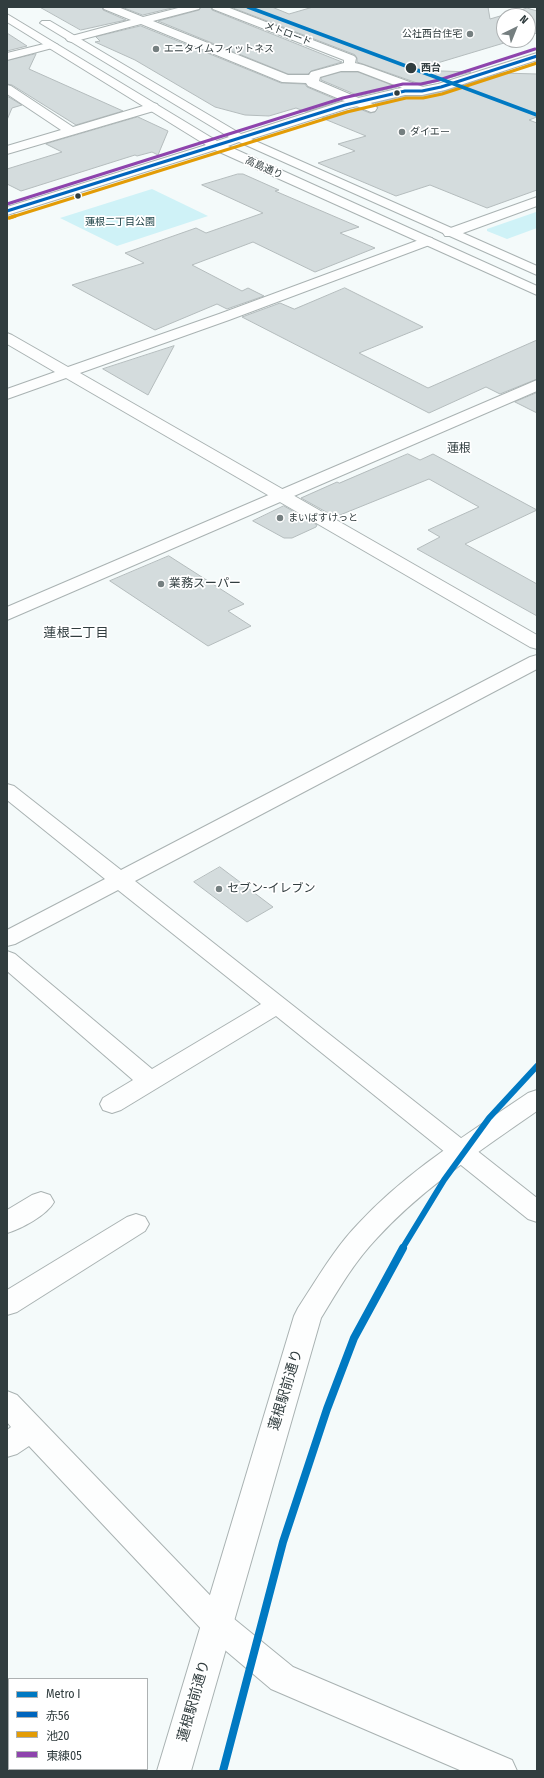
<!DOCTYPE html>
<html>
<head>
<meta charset="utf-8">
<style>
	body { margin:0 }
	#map { position:relative; width:544px; height:1778px; overflow:hidden; background:#f4fafa; font-family:"Fira Sans Condensed","Noto Sans JP",sans-serif }
	canvas { display:block }
	.frame { position:absolute; inset:0; border:8px solid #313d3f; pointer-events:none }
	.legend { position:absolute; left:8px; top:1678px; width:140px; height:92px; box-sizing:border-box; background:#fff; border:1px solid #adb1b2; margin:0; padding:5px 7px; list-style:none; font-size:12px; color:#313d3f }
	.legend li { display:flex; align-items:center; gap:8px; height:20px }
	.legend b { width:20px; border:1px solid #adb1b2 }
	.north { position:absolute; left:496px; top:8px; width:40px; height:40px; box-sizing:border-box; background:#fff; border:1px solid #adb1b2; border-radius:50%; rotate:43deg; font-size:11px; font-weight:700; line-height:16px; text-align:center; color:#313d3f }
	.north::after { content:''; display:block; margin:auto; width:14px; height:18px; background:#757f80; clip-path:polygon(50% 0,100% 100%,50% 72%,0 100%) }
</style>
</head>
<body>
<div id="map">
<canvas width="544" height="1778"></canvas>
<div class="frame"></div>
<ul class="legend">
<li><b style="height:5px;background:#0079c2"></b>Metro I</li>
<li><b style="height:5px;background:#0065bd"></b>赤56</li>
<li><b style="height:5px;background:#e39c06"></b>池20</li>
<li><b style="height:5px;background:#8e44ad"></b>東練05</li>
</ul>
<div class="north">N</div>
</div>
<script>
const ctx = document.querySelector('canvas').getContext('2d');
ctx.lineJoin = 'round';
function paint(path, color) {
  ctx.fillStyle = color;
  ctx.fill(path, 'evenodd');
}
function trace(path, color, width, dash) {
  ctx.strokeStyle = color;
  ctx.lineWidth = width;
  ctx.lineCap = dash ? 'butt' : 'round';
  ctx.setLineDash(dash || []);
  ctx.stroke(path);
}
function label(font, color, halo, rows, align = 'center') {
  ctx.font = font + ' "Fira Sans Condensed","Noto Sans JP",sans-serif';
  ctx.lineWidth = 3.5;
  ctx.setLineDash([]);
  ctx.textBaseline = 'middle';
  ctx.strokeStyle = halo;
  ctx.fillStyle = color;
  for (const [text, x, y, turn = 0] of rows) {
    ctx.save();
    ctx.translate(x, y);
    ctx.rotate((+turn || 0) * Math.PI / 180);
    ctx.textAlign = isNaN(turn) ? turn : align;
    if (halo) ctx.strokeText(text, 0, 0);
    ctx.fillText(text, 0, 0);
    ctx.restore();
  }
}
paint(new Path2D(`
	M152 189 208 216 117 246 60 218Z
	M536 212H537V228L507 239 487 231V229Z`), '#cff2f7');
const building = new Path2D(`
	M40 7H102L103 10 126 20 81 30Z
	M122 7H176L143 15Z
	M201 7H211L212 10 342 62 311 71 308 74H288L158 21 199 10Z
	M231 7H272L289 14 313 7H488L490 19 527 8 537 11V33L528 36V16H504V40H514L414 70 471 72 423 85 357 62V58L355 55Z
	M141 26 281 83 305 84 307 87 340 101 306 112 296 108 269 116 245 115 215 107 135 60 95 42 100 41 96 37Z
	M7 33 27 46 7 51Z
	M36 54 29 69 123 111 76 125 12 85 7 84V61Z
	M341 72H358L397 87 359 96 321 80V78Z
	M502 73 537 74V117L529 120 537 123V190L487 208 430 185 396 196 318 163 355 151 338 144 366 136 322 118 357 108 370 113 375 112 378 107 375 103 405 96H422L445 91Z
	M7 96 22 105 12 108 7 120Z
	M138 117 168 131 158 155 152 152 137 156 135 155 21 191 7 184V169L62 152 46 144Z
	M238 174H243L279 190 275 191 359 227 340 233 375 248 315 272 253 242 192 265 242 291 248 288 264 296 227 309 217 304 155 330 72 285 144 263 125 253 196 228 206 233 263 213 202 185Z
	M345 288 423 327 359 353 428 388 537 340V379L500 394 486 387 429 413 242 317 280 303 294 309Z
	M174 346 148 395 103 369Z
	M537 393V413L515 402Z
	M408 454 420 460 433 454 537 510 465 544 537 584V616L417 549 440 537 428 530 479 507 429 479 335 517 301 498 337 482 339 483Z
	M284 506 317 525 316 527 292 538H284L253 521Z
	M169 556 244 604 228 611 251 626 208 646 110 581Z
	M220 867 273 907 247 922 194 882Z`);
paint(building, '#d4dcdd');
trace(building, '#b4bcbd', 1);
const street = new Path2D(`
	M103 7H118L143 17 182 7H200L199 9 153 21 288 75H309L311 72 344 63V60L213 9 212 7H227L354 56 356 58 355 63 363 65 426 88 428 91 426 94H418L358 71H341L320 77 319 81 375 105 377 108 375 111 371 112 308 86 306 83 282 82 141 24 72 42 68 41 66 39 68 37 131 20 104 9Z
	M52 42 58 45 56 47 7 60V53Z
	M7 85 11 86 73 127 153 103 157 104 159 107 157 110 7 154V146L61 130 7 94Z
	M537 197V206L455 236H445L443 233 445 230Z
	M427 237 432 238 434 241 432 244 229 320 80 373 537 635V649L530 647 66 378 7 399V389L55 372 7 344V333L12 335 68 367 219 314Z
	M537 655V669L135 881 537 1198V1222L528 1219 276 1016 121 1110 112 1113 103 1110 100 1104 103 1098 133 1080 7 971V951L15 954 152 1069 261 1004 118 890 15 944 7 946V930L105 879 7 800V784L14 786 121 870 530 657Z
	M41 1192 50 1195 54 1202C47 1215 21 1229 7 1233V1210L32 1195Z
	M136 1214 145 1217 149 1224 145 1231 17 1312 7 1315V1290L127 1217Z
	M7 1391 17 1395 228 1614 293 1667 512 1760 517 1771H462L271 1689 206 1634 29 1446 17 1454 7 1457V1430L11 1427 7 1422Z`);
const secondary = new Path2D(`
	M7 14 217 141 229 137 40 23 42 21H50L241 134 341 102 405 87H422L438 84 537 53V60L445 90 422 95H405L349 108 251 139 537 266V275L239 142 228 146 537 286V295L215 150 7 215V207L206 145 7 22Z
	M537 380V391L7 620V607Z
	M537 1090V1111C481 1150 423 1188 377 1238 354 1262 338 1290 321 1318L191 1771H157L294 1316 298 1308C317 1279 334 1249 358 1224 407 1171 469 1133 528 1093Z`);
trace(street, '#a9b2b2', 2);
trace(secondary, '#a9b2b2', 2);
paint(street, '#fdfefe');
paint(secondary, '#fdfefe');
trace(new Path2D(`
	M7 211 345 105 405 91H422L441 87 537 56`), '#0065bd', 3);
trace(new Path2D(`
	M12 217 347 112 406 98H423L442 94 537 63`), '#e39c06', 3);
trace(new Path2D(`
	M9 218 15 216`), '#e39c06', 3.5);
trace(new Path2D(`
	M7 204 343 98 403 84H421L439 80 535 49`), '#8e44ad', 3);
trace(new Path2D(`
	M248 7 537 115`), '#0079c2', 3.5);
trace(new Path2D(`
	M402 1249 444 1180 489 1118 537 1066`), '#0079c2', 6);
trace(new Path2D(`
	M223 1771 283 1542 327 1409 354 1338 403 1248`), '#0079c2', 8);
for (const [x, y, r, color] of [
	[470,34,4,"#757f80"],
	[156,49,4,"#757f80"],
	[411,68,6,"#313d3f"],
	[397,93,3.5,"#313d3f"],
	[402,132,4,"#757f80"],
	[78,196,3.5,"#313d3f"],
	[280,518,4,"#757f80"],
	[161,584,4,"#757f80"],
	[219,889,4,"#757f80"]
]) {
  const dot = new Path2D();
  dot.arc(x, y, r, 0, 2 * Math.PI);
  ctx.fillStyle = color;
  ctx.fill(dot);
  trace(dot, '#fff', 1.5);
}
label('10px', '#313d3f', '#fff', [
	["メトロード",288,34,21],
	["高島通り",264,168,24]
]);
label('10px', '#313d3f', '#fff', [
	["公社西台住宅",462,34,"right"],
	["エニタイムフィットネス",164,49],
	["ダイエー",410,132],
	["まいばすけっと",288,518]
], 'left');
label('bold 10px', '#313d3f', '#fff', [
	["西台",421,68]
], 'left');
label('10px', '#143a3f', '#fff', [
	["蓮根二丁目公園",120,222]
]);
label('12px', '#313d3f', '#fff', [
	["蓮根",459,449]
]);
label('12px', '#313d3f', '#fff', [
	["業務スーパー",169,584],
	["セブン-イレブン",227,889]
], 'left');
label('13px', '#313d3f', '#fff', [
	["蓮根二丁目",76,633]
]);
label('14px', '#313d3f', '#fff', [
	["蓮根駅前通り",286,1390,-73],
	["蓮根駅前通り",194,1701,-74]
]);
</script>
</body>
</html>
